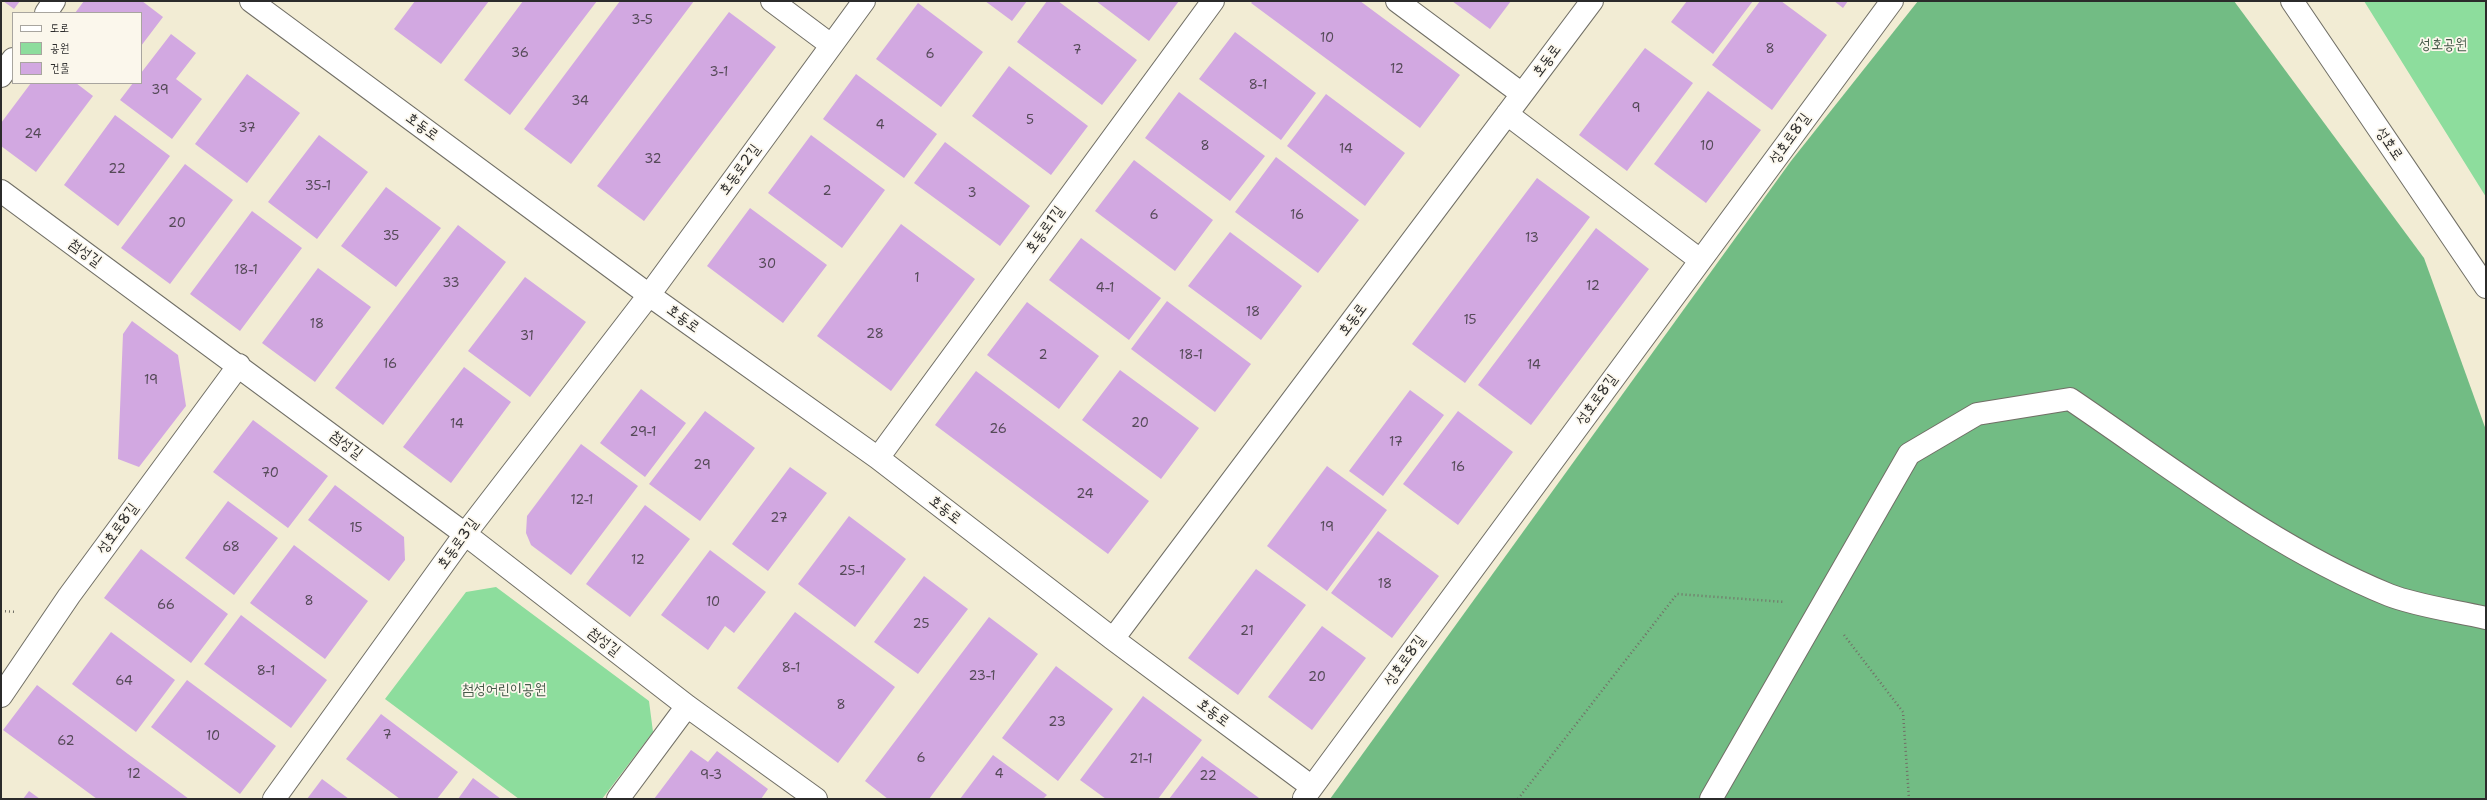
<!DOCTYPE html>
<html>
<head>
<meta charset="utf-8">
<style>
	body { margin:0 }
	#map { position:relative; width:2487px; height:800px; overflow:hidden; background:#f2ecd4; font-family:"Shantell Sans","Poor Story",sans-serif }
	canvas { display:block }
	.frame { position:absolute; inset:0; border:2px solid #2b2b2b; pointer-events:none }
	.legend { position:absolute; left:12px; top:12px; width:130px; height:72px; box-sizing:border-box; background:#fbf7ec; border:1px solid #a8a59f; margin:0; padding:5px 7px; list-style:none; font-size:12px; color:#2b2b2b }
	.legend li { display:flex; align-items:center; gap:8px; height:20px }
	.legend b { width:20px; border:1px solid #a8a59f }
</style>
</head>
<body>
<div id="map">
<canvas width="2487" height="800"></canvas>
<div class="frame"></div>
<ul class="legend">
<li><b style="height:5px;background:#fff"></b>도로</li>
<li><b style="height:11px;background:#8ddd9d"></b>공원</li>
<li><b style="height:11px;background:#d2a8e1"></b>건물</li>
</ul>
</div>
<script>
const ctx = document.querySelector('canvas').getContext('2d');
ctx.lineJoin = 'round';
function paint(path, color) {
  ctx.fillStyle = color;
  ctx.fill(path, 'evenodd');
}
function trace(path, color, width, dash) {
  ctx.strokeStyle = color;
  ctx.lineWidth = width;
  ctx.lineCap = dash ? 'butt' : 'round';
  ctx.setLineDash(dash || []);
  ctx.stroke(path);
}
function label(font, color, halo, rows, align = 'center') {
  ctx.font = font + ' "Shantell Sans","Poor Story",sans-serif';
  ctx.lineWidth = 3.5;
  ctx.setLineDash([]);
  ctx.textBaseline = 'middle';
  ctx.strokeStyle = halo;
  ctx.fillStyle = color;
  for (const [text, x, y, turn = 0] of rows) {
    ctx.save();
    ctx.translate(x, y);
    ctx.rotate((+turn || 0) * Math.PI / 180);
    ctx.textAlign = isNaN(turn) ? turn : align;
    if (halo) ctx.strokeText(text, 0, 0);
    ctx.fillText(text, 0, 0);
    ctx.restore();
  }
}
paint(new Path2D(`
	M2364 1H2486V197Z
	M496 587 649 701 653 732 602 799H519L385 699 466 592Z`), '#8ddd9d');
paint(new Path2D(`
	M1918 1H2234L2424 258 2486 430V799H1330L1791 161Z`), '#72bc84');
paint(new Path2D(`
	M3 1H20L14 9Z
	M84 1H142L163 17 141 46V13H75Z
	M415 1H489L441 64 394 29Z
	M523 1H597L510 115 464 80Z
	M620 1H694L571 164 524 129Z
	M985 1H1027L1012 21Z
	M1047 1H1058L1137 60 1102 105 1017 42Z
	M1096 1H1179L1149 41Z
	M1253 1H1360L1460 75 1420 128 1251 3Z
	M1452 1H1511L1490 29Z
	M1687 1H1753L1713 54 1671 22Z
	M1760 1H1781L1827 35 1772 110 1712 65Z
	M1834 1H1848L1843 8Z
	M918 3 983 52 941 107 876 59Z
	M729 12 776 47 644 221 597 186Z
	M1235 32 1316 93 1281 140 1199 79Z
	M171 34 196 53 176 79 202 99 172 139 120 100 133 83H141V73Z
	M1645 48 1693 83 1627 171 1579 135Z
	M1009 66 1088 126 1051 175 972 116Z
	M247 74 300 113 247 183 195 144Z
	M856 74 937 134 904 178 823 119Z
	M31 83H76L93 96 36 172 1 146V123Z
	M1708 91 1761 130 1706 203 1654 164Z
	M1179 92 1265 156 1230 201 1145 138Z
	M1326 94 1405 153 1365 206 1287 146Z
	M115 115 170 156 118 226 64 185Z
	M319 135 368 172 317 239 268 202Z
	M811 135 885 190 842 248 768 193Z
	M945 142 1030 206 1000 246 914 183Z
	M1276 157 1359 220 1318 273 1235 212Z
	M1134 160 1213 220 1175 271 1095 211Z
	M185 164 233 200 170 284 121 248Z
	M1537 178 1590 217 1465 383 1412 344Z
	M386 187 441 228 396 287 341 246Z
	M750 208 827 265 783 323 707 266Z
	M252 211 302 248 240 331 190 294Z
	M901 224 975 279 891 391 817 336Z
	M458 225 506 262 383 425 335 388Z
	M1596 228 1649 269 1531 425 1478 385Z
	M1230 232 1302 286 1261 340 1188 286Z
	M1081 238 1161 298 1129 340 1049 280Z
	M318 268 371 307 315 382 262 343Z
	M525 277 586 322 530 397 468 351Z
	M1167 301 1251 364 1215 412 1131 349Z
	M1027 302 1099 356 1059 409 987 355Z
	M132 321 178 355 186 406 139 467 118 459 123 334Z
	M464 367 511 402 451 483 403 447Z
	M1120 370 1199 428 1161 479 1082 420Z
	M976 371 1149 501 1108 554 935 425Z
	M641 389 686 423 645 477 600 443Z
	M1410 390 1444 415 1383 496 1349 471Z
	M705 411 755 448 700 521 649 484Z
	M1458 411 1513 452 1458 525 1403 484Z
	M253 420 328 476 288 528 213 472Z
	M581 444 638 486 571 575 531 545 526 533 527 516Z
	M1327 466 1387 510 1327 591 1267 546Z
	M790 467 827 493 768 571 732 544Z
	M335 485 404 537 405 560 389 581 308 520Z
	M228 501 278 538 234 595 185 558Z
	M645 505 690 539 630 617 586 584Z
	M849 516 906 559 855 627 798 584Z
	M1378 531 1439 576 1392 638 1331 593Z
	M294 545 368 601 325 659 250 603Z
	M141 549 228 614 191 663 104 598Z
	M710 550 766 592 734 633 725 626 708 650 661 615Z
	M1256 569 1306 605 1238 695 1188 658Z
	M924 576 968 609 918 674 874 642Z
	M795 612 895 687 838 763 737 688Z
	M241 615 327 680 291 728 204 664Z
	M989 617 1038 654 929 799H888L865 781Z
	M1322 626 1366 658 1312 730 1268 697Z
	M111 632 175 680 136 732 72 684Z
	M1056 666 1113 709 1058 781 1002 738Z
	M187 680 276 746 240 794 151 727Z
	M37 685 128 754 189 799H97L3 730Z
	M1143 696 1202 740 1158 799H1106L1080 780Z
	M381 714 458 772 437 799H400L346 759Z
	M691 750 708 762 717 751 768 789 761 799H654Z
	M993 755 1047 795 1043 799H960Z
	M1202 756 1259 798 1258 799H1169Z
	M473 778 501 799H458Z
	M322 779 349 799H307Z
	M29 791 40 799H23Z`), '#d2a8e1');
const service = new Path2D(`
	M46 13 54 1
	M1 76 13 59
	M1711 799 1909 454 1977 414 2070 399C2172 468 2274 548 2389 595 2417 606 2456 611 2486 618`);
const minor = new Path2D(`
	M251 1 649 295 878 458 1113 639 1312 787
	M772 1 831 45
	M1397 1 1522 94
	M1507 114 1700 260
	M1 191 465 534 687 706 816 799
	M878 458 1213 1
	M1113 639 1592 1
	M1 696 69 596 239 365
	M1304 798 1892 1
	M274 799 465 534 649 295 864 1
	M618 799 687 706`);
const tertiary = new Path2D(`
	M2292 1 2486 287`);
trace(service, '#716f66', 24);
trace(minor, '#716f66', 24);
trace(tertiary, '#716f66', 24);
trace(new Path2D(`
	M1 611 16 612
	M1844 635 1903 712 1909 799
	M1518 799 1677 594 1785 602`), '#716f66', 2.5, [1, 3]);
trace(service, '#fff', 22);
trace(minor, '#fff', 22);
trace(tertiary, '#fff', 22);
label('13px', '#554a58', null, [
	["3-5",642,21],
	["10",1327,39],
	["8",1770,50],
	["7",1077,51],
	["36",520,54],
	["6",930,55],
	["12",1397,70],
	["3-1",719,73],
	["8-1",1258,86],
	["39",160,91],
	["34",580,102],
	["9",1636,109],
	["5",1030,121],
	["4",880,126],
	["37",247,129],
	["24",33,135],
	["8",1205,147],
	["10",1707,147],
	["14",1346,150],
	["32",653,160],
	["22",117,170],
	["35-1",318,187],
	["2",827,192],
	["3",972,194],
	["6",1154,216],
	["16",1297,216],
	["20",177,224],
	["35",391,237],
	["13",1532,239],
	["30",767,265],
	["18-1",246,271],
	["1",917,279],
	["33",451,284],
	["12",1593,287],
	["4-1",1105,289],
	["18",1253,313],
	["15",1470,321],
	["18",317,325],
	["28",875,335],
	["31",527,337],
	["2",1043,356],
	["18-1",1191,356],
	["16",390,365],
	["14",1534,366],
	["19",151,381],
	["20",1140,424],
	["14",457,425],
	["26",998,430],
	["29-1",643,433],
	["17",1396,443],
	["29",702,466],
	["16",1458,468],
	["70",270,474],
	["24",1085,495],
	["12-1",582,501],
	["27",779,519],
	["19",1327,528],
	["15",356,529],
	["68",231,548],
	["12",638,561],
	["25-1",852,572],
	["18",1385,585],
	["8",309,602],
	["10",713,603],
	["66",166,606],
	["25",921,625],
	["21",1247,632],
	["8-1",791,669],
	["8-1",266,672],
	["23-1",982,677],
	["20",1317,678],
	["64",124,682],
	["8",841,706],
	["23",1057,723],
	["7",387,736],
	["10",213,737],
	["62",66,742],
	["6",921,759],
	["21-1",1141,760],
	["12",134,775],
	["4",999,775],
	["9-3",711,776],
	["22",1208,777]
]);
label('15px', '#445848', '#fbf7ec', [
	["성호공원",2443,45],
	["첨성어린이공원",504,690]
]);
label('15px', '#2b2b2b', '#fbf7ec', [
	["호동로",1547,61,-53],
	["호동로",422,127,36],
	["성호로8길",1790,139,-54],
	["성호로",2389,144,56],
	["호동로2길",740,170,-54],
	["호동로1길",1045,230,-54],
	["첨성길",85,253,36],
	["호동로",683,319,36],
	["호동로",1353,320,-53],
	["성호로8길",1597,400,-54],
	["첨성길",346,445,37],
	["호동로",945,510,38],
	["성호로8길",118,529,-54],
	["호동로3길",458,544,-54],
	["첨성길",604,642,38],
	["성호로8길",1405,661,-54],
	["호동로",1213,713,37]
]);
</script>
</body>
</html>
